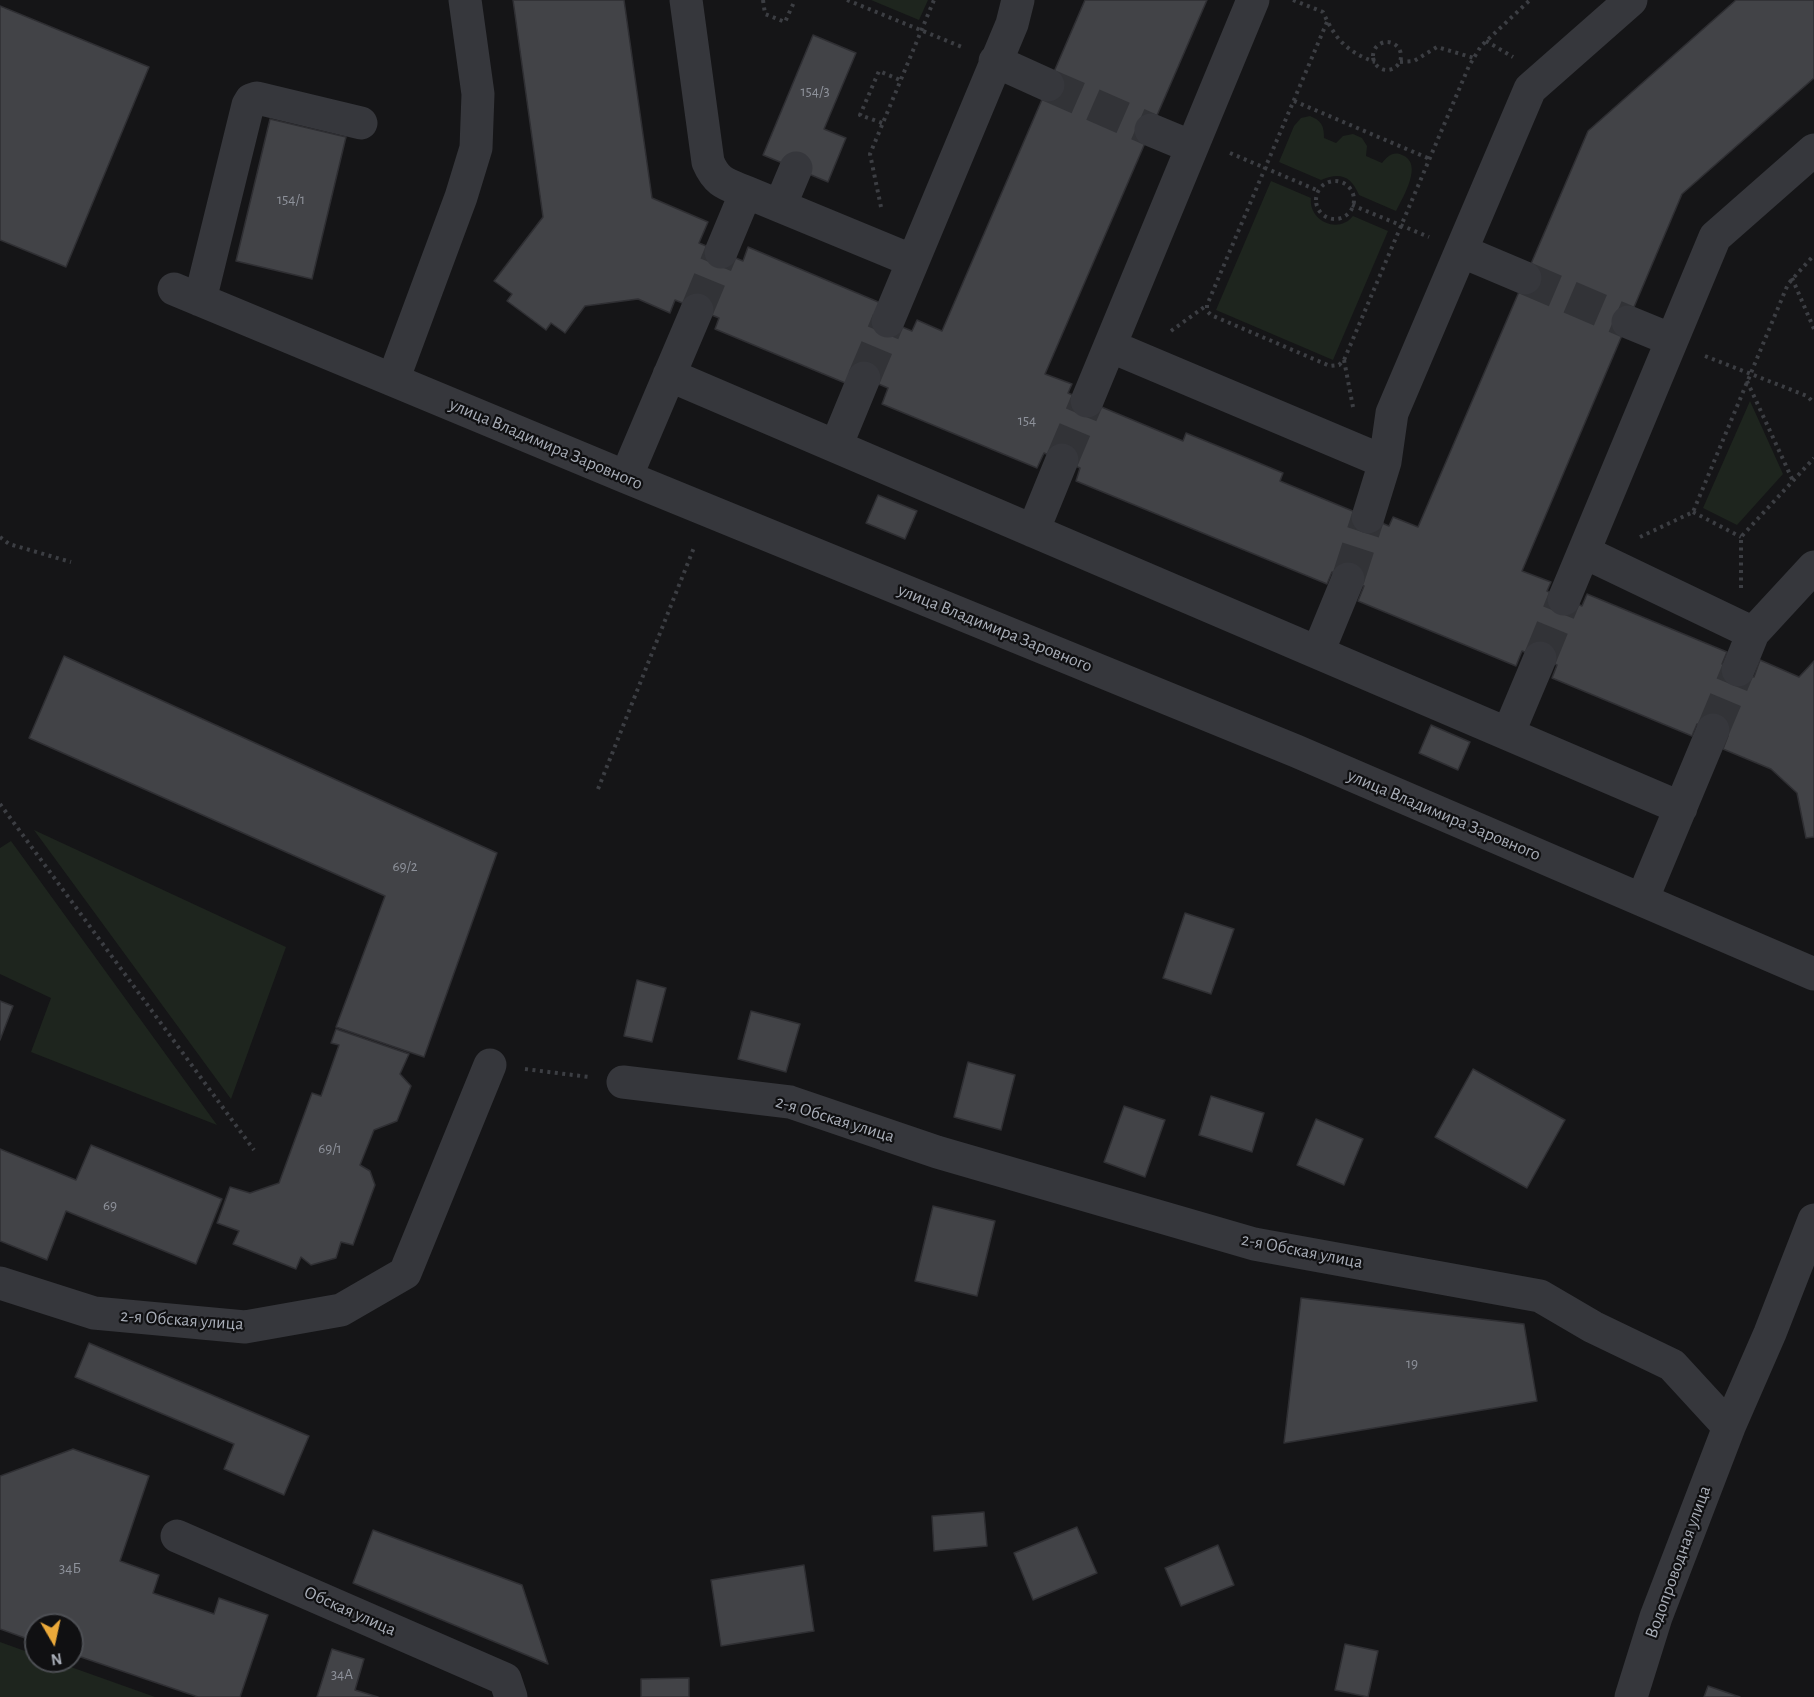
<!DOCTYPE html>
<html>
<head>
<meta charset="utf-8">
<style>
	body { margin:0 }
	#map { position:relative; width:1814px; height:1697px; overflow:hidden; background:#151517; font-family:"Alegreya Sans",sans-serif }
	canvas { display:block }
	.north { position:absolute; left:24px; top:1613px; width:60px; height:60px; box-sizing:border-box; background:#101012; border:2px solid #4d4f54; border-radius:50%; rotate:171deg; font-size:16px; font-weight:700; line-height:24px; text-align:center; color:#a8adb7 }
	.north::after { content:''; display:block; margin:auto; width:21px; height:27px; background:#eaa93a; clip-path:polygon(50% 0,100% 100%,50% 72%,0 100%) }
</style>
</head>
<body>
<div id="map">
<canvas width="1814" height="1697"></canvas>
<div class="north">N</div>
</div>
<script>
const ctx = document.querySelector('canvas').getContext('2d');
ctx.lineJoin = 'round';
function paint(path, color) {
  ctx.fillStyle = color;
  ctx.fill(path, 'evenodd');
}
function trace(path, color, width, dash) {
  ctx.strokeStyle = color;
  ctx.lineWidth = width;
  ctx.lineCap = dash ? 'butt' : 'round';
  ctx.setLineDash(dash || []);
  ctx.stroke(path);
}
function label(font, color, halo, rows, align = 'center') {
  ctx.font = font + ' "Alegreya Sans",sans-serif';
  ctx.lineWidth = 4.5;
  ctx.setLineDash([]);
  ctx.textBaseline = 'middle';
  ctx.strokeStyle = halo;
  ctx.fillStyle = color;
  for (const [text, x, y, turn = 0] of rows) {
    ctx.save();
    ctx.translate(x, y);
    ctx.rotate((+turn || 0) * Math.PI / 180);
    ctx.textAlign = isNaN(turn) ? turn : align;
    if (halo) ctx.strokeText(text, 0, 0);
    ctx.fillText(text, 0, 0);
    ctx.restore();
  }
}
paint(new Path2D(`
	M871 0H928L919 20Z
	M1310 116C1322 121 1324 126 1324 138L1336 143 1343 136 1353 134 1362 138 1367 146 1366 156 1382 163C1388 156 1393 151 1402 155 1424 163 1403 197 1396 211L1359 195C1351 176 1340 172 1321 180L1279 162 1294 126 1301 118Z
	M1271 181 1311 198C1308 220 1338 235 1353 216L1388 231 1333 360 1216 310Z
	M1750 401 1783 474 1737 525 1703 508Z
	M34 830 286 947 231 1099Z
	M11 841 217 1125 31 1052 51 998 0 974V848Z
	M0 1642 36 1655V1661H54L155 1697H0Z`), '#1e251e');
const building = new Path2D(`
	M513 0H624L652 198 708 222 699 243 743 261 748 247 883 304 878 317 912 331 917 320 942 331 1085 0H1207L1045 374 1072 384 1068 393 1183 441 1186 433 1235 453 1283 473 1280 481 1389 526 1393 517 1418 527 1588 131 1736 0H1814V78L1682 194 1522 571 1551 582 1547 591 1582 606 1587 594 1727 652 1722 664 1754 677 1760 660 1799 677 1814 661V837L1806 838 1797 793 1771 769 1723 749 1728 736 1697 724 1692 736 1552 678 1557 665 1522 651 1516 666 1358 601 1364 586 1332 572 1327 584 1076 481 1080 468 1044 453 1037 468 882 404 888 388 864 378 850 385 715 329 719 318 675 300 670 313 638 299 585 306 565 333 551 323 546 330 507 301 512 294 494 281 543 217Z
	M0 6 149 67 66 267 0 240Z
	M813 35 856 53 824 129 846 138 828 182 763 155Z
	M270 119 346 137 312 279 236 261Z
	M878 495 917 511 905 539 866 523Z
	M64 656 497 853 424 1057 336 1027 385 896 29 738Z
	M1431 725 1470 742 1458 770 1419 753Z
	M1185 913 1234 929 1211 994 1163 978Z
	M637 980 666 988 652 1042 624 1036Z
	M0 1001 13 1006 0 1040Z
	M751 1011 800 1024 786 1072 738 1059Z
	M336 1029 409 1054 400 1074 411 1086 397 1121 374 1130 360 1165 370 1171 375 1185 353 1245 341 1242 336 1258 311 1265 301 1257 296 1269 233 1244 239 1231 217 1223 230 1187 250 1193 279 1183 312 1093 321 1096 339 1045 331 1043Z
	M968 1062 1015 1075 1001 1130 954 1117Z
	M1473 1069 1565 1120 1527 1188 1435 1137Z
	M1211 1096 1264 1113 1252 1152 1199 1135Z
	M1124 1106 1165 1120 1145 1177 1104 1162Z
	M1316 1119 1363 1139 1344 1185 1297 1165Z
	M91 1145 222 1199 196 1264 66 1211 47 1260 0 1241V1149L76 1180Z
	M933 1206 995 1221 977 1296 915 1281Z
	M1301 1298 1524 1324 1537 1401 1284 1443Z
	M89 1343 309 1436 284 1495 224 1469 234 1444 75 1377Z
	M73 1449 149 1476 120 1561 159 1575 153 1593 214 1614 219 1598 268 1615 240 1697H198L72 1654V1625H36V1642L0 1629V1476Z
	M984 1512 987 1546 934 1551 932 1516Z
	M1077 1527 1097 1573 1033 1600 1014 1553Z
	M373 1530 522 1585 548 1664 353 1583Z
	M1218 1545 1234 1585 1181 1606 1165 1568Z
	M804 1565 814 1631 721 1646 711 1580Z
	M1345 1644 1378 1651 1368 1697 1335 1690Z
	M332 1649 364 1659 355 1690 378 1697H317Z
	M689 1678V1697H641V1679Z
	M1708 1686 1740 1697H1704Z`);
paint(building, '#424347');
trace(building, '#2f2f33', 1.5);
trace(new Path2D(`
	M1048 85 1151 130
	M1525 278 1628 322
	M697 310 721 252
	M864 378 888 321
	M1062 460 1087 401
	M1348 579 1368 517
	M1540 658 1564 599
	M1713 730 1738 670`), '#323337', 33, [33, 16]);
trace(new Path2D(`
	M763 0 765 14 785 22 795 0
	M847 0 962 47
	M1293 0 1323 12C1335 39 1347 52 1375 62
	M1327 22 1207 305V311L1211 315 1330 366 1339 365 1344 360 1469 66 1481 46 1530 0
	M1486 41 1513 57
	M1373 56a14 14 0 1 1 28 0a14 14 0 1 1-28 0Z
	M1400 62 1414 61 1437 47 1474 58
	M1294 101 1430 159
	M882 123 860 115 879 71 900 80
	M1230 153 1319 191
	M1316 200a19 19 0 1 1 38 0a19 19 0 1 1-38 0Z
	M1352 205 1429 237
	M881 207 870 154 934 0
	M1792 278 1814 329
	M1171 331 1207 305
	M1705 356 1807 396 1814 403
	M1344 360 1353 407
	M1747 381 1793 481
	M1693 512 1741 537
	M0 537 9 544 71 562
	M1640 537 1693 512 1788 284 1814 255
	M1741 588V537L1814 458
	M598 789 695 545
	M0 804 254 1150
	M525 1069 589 1077`), '#3c3e43', 4, [3, 4.5]);
trace(new Path2D(`
	M686 0 708 162C717 183 726 184 746 192L721 252
	M995 61 1048 85
	M1151 130 1192 147
	M746 192 913 261
	M780 206 796 168
	M1461 251 1525 278
	M174 289 626 477 1296 751 1814 974
	M200 300 248 105 251 100 257 98 361 123
	M888 321 1012 24 1018 0
	M1628 322 1672 340
	M1110 346 1385 462
	M669 375 1681 808
	M393 380 461 197 476 148 478 94 465 0
	M1087 401 1253 0
	M836 446 864 378
	M626 477 697 310
	M1368 517 1385 462 1392 413 1530 89 1631 0
	M1033 531 1062 460
	M1584 552 1753 633
	M1564 599 1715 237 1814 150
	M1318 652 1348 579
	M1738 670 1753 633 1814 567
	M1508 734 1540 658
	M1642 900 1713 730
	M623 1082 790 1102 937 1152 1254 1244 1540 1296 1593 1327 1672 1365 1729 1427
	M0 1283 94 1313 245 1327 341 1310 405 1273 490 1065
	M177 1536 505 1679 511 1697
	M1631 1697 1656 1617 1729 1427 1770 1333 1814 1220`), '#36373c', 33);
label('15px', '#8e929b', null, [
	["154/3",815,91],
	["154/1",291,199],
	["154",1027,420],
	["69/2",405,866],
	["69/1",330,1148],
	["69",110,1205],
	["19",1412,1363],
	["34Б",70,1568],
	["34А",342,1674]
]);
label('18px', '#a8adb7', '#101012', [
	["улица Владимира Заровного",546,444,23],
	["улица Владимира Заровного",995,628,22],
	["улица Владимира Заровного",1444,815,23],
	["2-я Обская улица",835,1119,17],
	["2-я Обская улица",1302,1251,11],
	["2-я Обская улица",182,1320,4],
	["Водопроводная улица",1678,1562,-70],
	["Обская улица",350,1611,24]
]);
</script>
</body>
</html>
